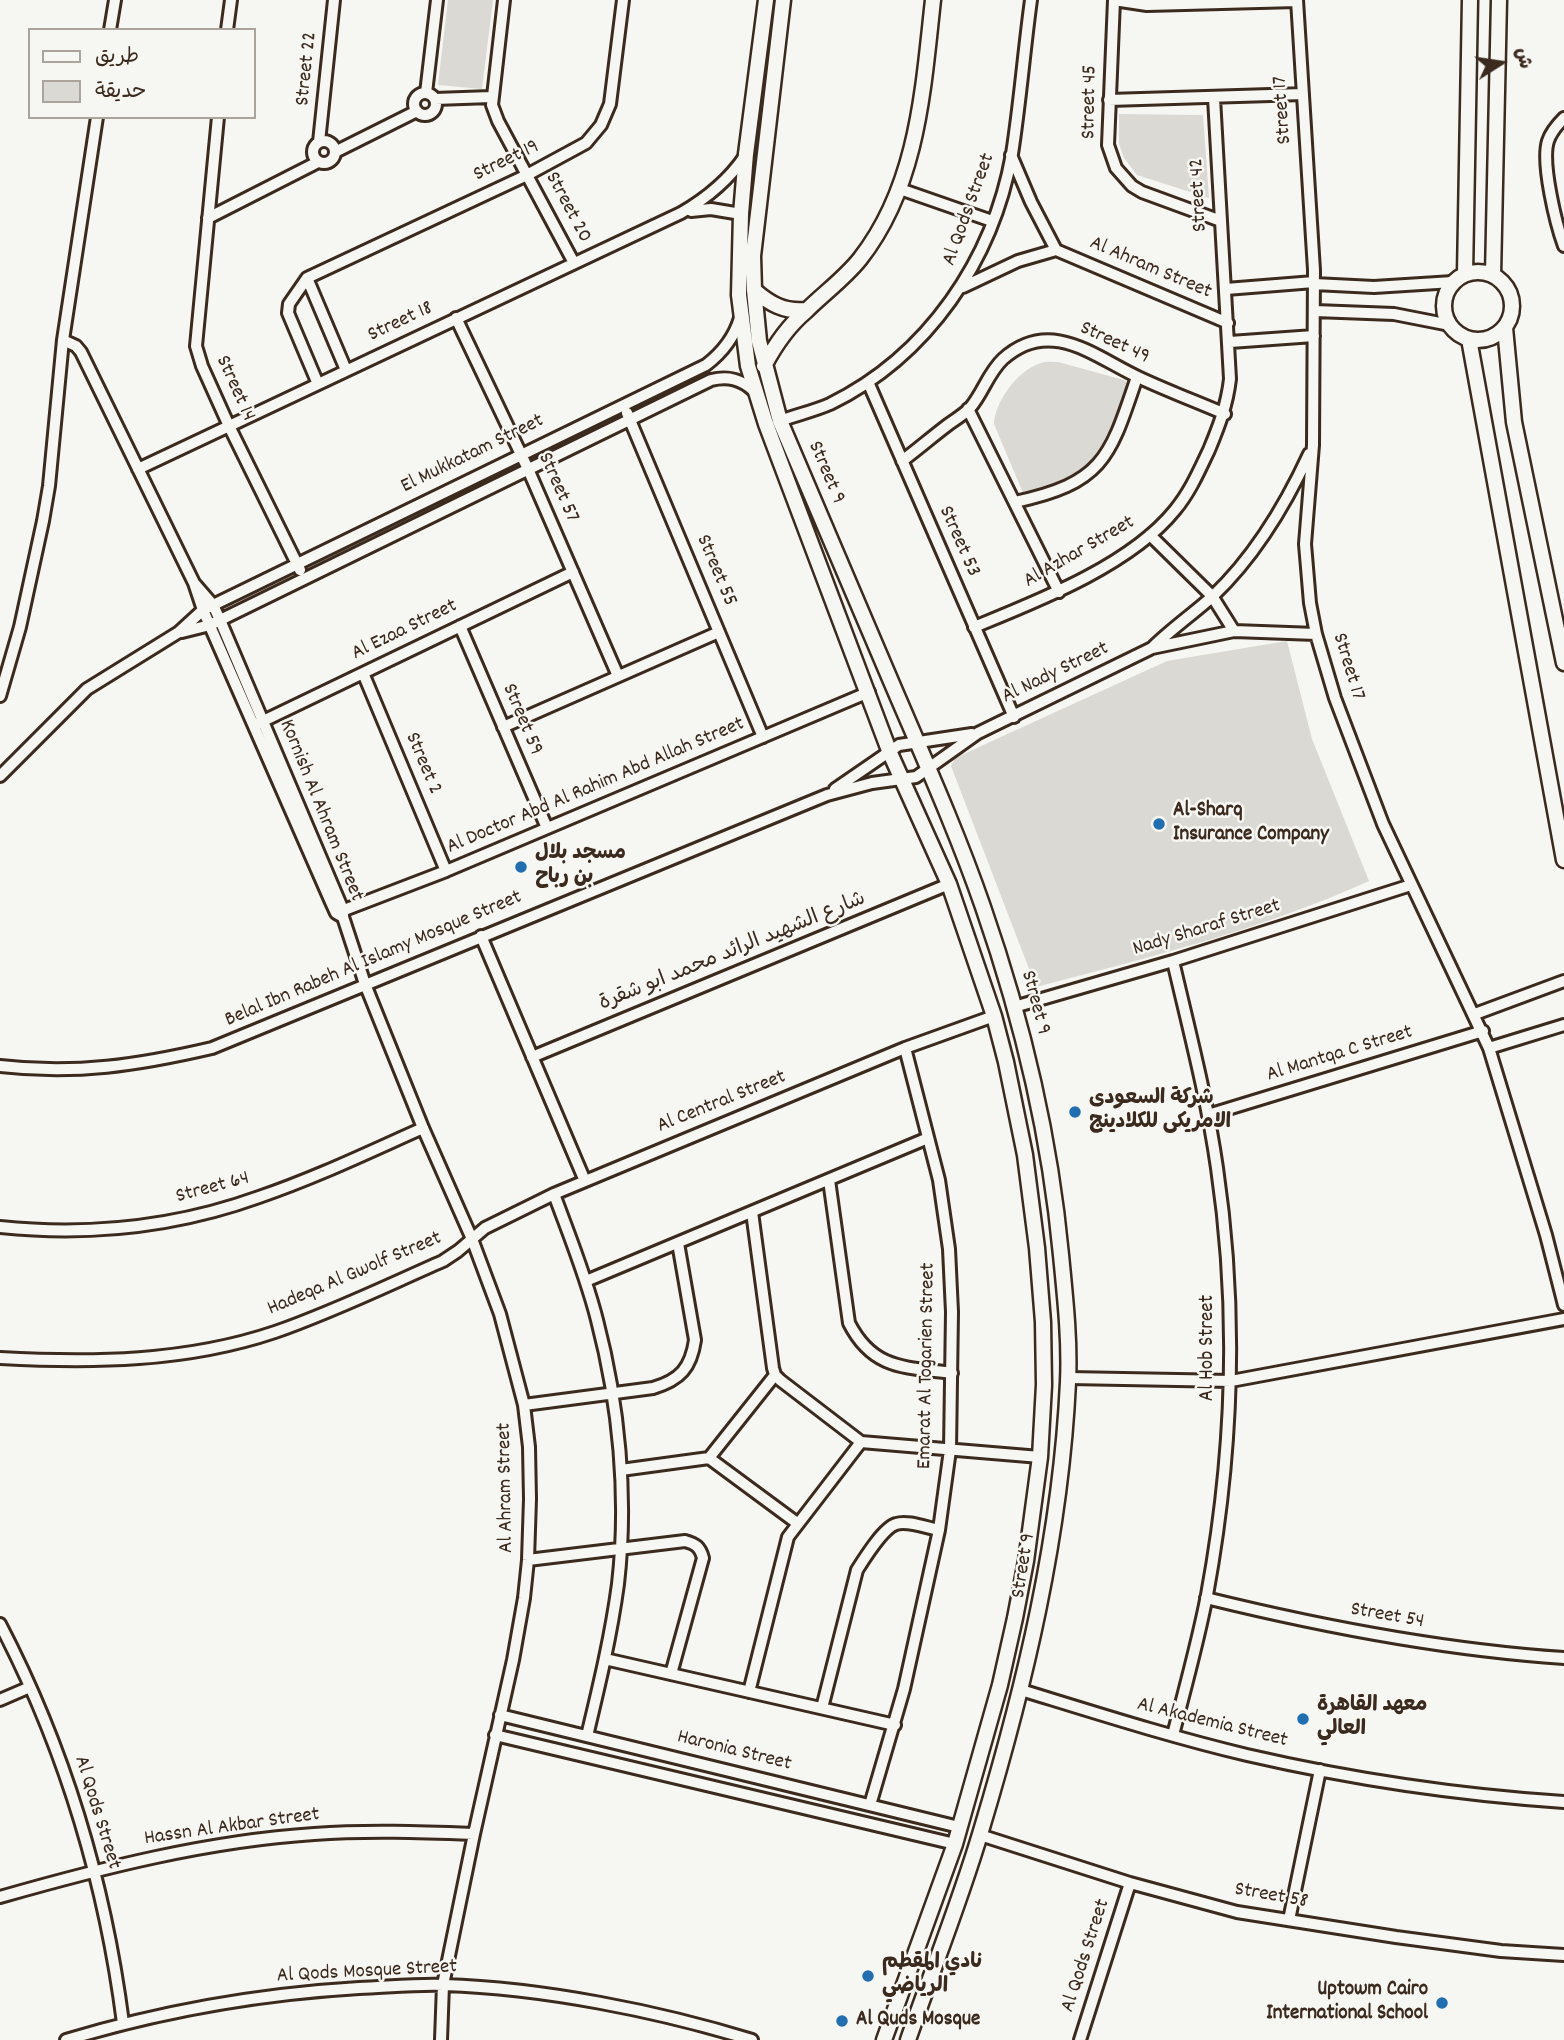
<!DOCTYPE html>
<html>
<head>
<meta charset="utf-8">
<style>
	body { margin:0 }
	#map { position:relative; width:1564px; height:2040px; overflow:hidden; background:#f6f6f2; font-family:Dekko,"Playpen Sans Arabic",sans-serif }
	canvas { display:block }
	.legend { position:absolute; left:28px; top:28px; width:228px; height:91px; box-sizing:border-box; background:#f6f6f2; border:2px solid #aba49d; margin:0; padding:9px 12px; list-style:none; font-size:21px; color:#3b2a1e }
	.legend li { display:flex; align-items:center; gap:14px; height:35px }
	.legend b { width:35px; border:2px solid #aba49d }
	.north { position:absolute; left:1466px; top:28px; width:70px; height:70px; -webkit-text-stroke:5px #f6f6f2; paint-order:stroke; rotate:78deg; font-size:19px; font-weight:700; line-height:28px; text-align:center; color:#3b2a1e }
	.north::after { content:''; display:block; margin:auto; width:24px; height:32px; background:#3b2a1e; clip-path:polygon(50% 0,100% 100%,50% 72%,0 100%) }
</style>
</head>
<body>
<div id="map">
<canvas width="1564" height="2040"></canvas>
<ul class="legend">
<li><b style="height:9px;background:#f6f6f2"></b>طريق</li>
<li><b style="height:19px;background:#dad9d3"></b>حديقة</li>
</ul>
<div class="north">ش</div>
</div>
<script>
const ctx = document.querySelector('canvas').getContext('2d');
ctx.lineJoin = 'round';
function paint(path, color) {
  ctx.fillStyle = color;
  ctx.fill(path, 'evenodd');
}
function trace(path, color, width, dash) {
  ctx.strokeStyle = color;
  ctx.lineWidth = width;
  ctx.lineCap = dash ? 'butt' : 'round';
  ctx.setLineDash(dash || []);
  ctx.stroke(path);
}
function label(font, color, halo, rows, align = 'center') {
  ctx.font = font + ' Dekko,"Playpen Sans Arabic",sans-serif';
  ctx.lineWidth = 5;
  ctx.setLineDash([]);
  ctx.textBaseline = 'middle';
  ctx.strokeStyle = halo;
  ctx.fillStyle = color;
  for (const [text, x, y, turn = 0] of rows) {
    ctx.save();
    ctx.translate(x, y);
    ctx.rotate((+turn || 0) * Math.PI / 180);
    ctx.textAlign = isNaN(turn) ? turn : align;
    if (halo) ctx.strokeText(text, 0, 0);
    ctx.fillText(text, 0, 0);
    ctx.restore();
  }
}
paint(new Path2D(`
	M448 0H493L482 89 438 85Z
	M1119 114 1203 115 1209 198 1137 175 1124 158 1119 144Z
	M1058 362 1124 380 1131 386C1130 397 1130 408 1127 419 1117 471 1069 483 1026 500L994 424C995 401 1018 370 1041 363 1046 361 1053 362 1058 362Z
	M1287 641 1312 739 1369 881C1263 929 1148 958 1036 987L951 766 955 758 1167 661Z`), '#dad9d3');
const minor = new Path2D(`
	M504 0 492 105 498 121 574 263
	M1114 0 1108 145 1116 168 1132 186 1142 192 1221 221
	M1114 0 1147 5 1297 1
	M1297 0 1314 270 1313 445 1305 544 1310 603 1316 634 1335 698 1383 824 1489 1048 1546 1235 1564 1305
	M110 30 115 0
	M227 30 231 0
	M426 93 437 0
	M414 104a11 11 0 1 1 22 0a11 11 0 1 1-22 0Z
	M435 99 491 97
	M1109 100 1303 94
	M218 117 196 346 202 366 229 426 300 570
	M1564 118C1557 125 1551 132 1548 141 1541 163 1556 224 1564 246
	M313 152a11 11 0 1 1 22 0a11 11 0 1 1-22 0Z
	M319 142 334 0
	M335 152 417 111
	M1011 155 1031 202 1056 250
	M900 189 992 221
	M691 211 711 209 741 214
	M208 218 318 162
	M307 278 346 370
	M1314 284 1374 287 1453 282
	M963 287 1018 261 1056 250 1228 323
	M1226 289 1314 282
	M1315 311 1394 314 1450 325
	M456 318 528 469 618 676
	M63 340 76 346 81 352 194 583 203 610 331 902 336 913 343 917
	M1230 342 1314 336
	M868 382 1014 717
	M318 384 288 313 289 304 307 278 527 175 586 143 601 125 610 104 623 0
	M968 409 1059 592
	M627 413 763 737
	M780 421C796 415 814 411 830 404 928 356 993 260 1012 154 1020 103 1024 51 1031 0
	M902 461C918 449 933 436 949 424 956 419 963 415 970 408 983 393 988 373 1003 359 1051 316 1096 358 1140 378 1168 391 1197 402 1225 414
	M138 469 681 213C707 198 728 181 745 156
	M1015 502C1104 483 1110 457 1137 377
	M1150 535 1212 596 1234 631
	M194 583 213 605 220 620 343 910V917L365 984 423 1128 472 1239 500 1314 524 1405 529 1447 530 1499 528 1560 524 1598 513 1660 474 1834 443 1985 441 2040
	M460 626 547 828
	M974 627C1038 601 1131 565 1175 510 1190 492 1199 471 1209 450 1219 426 1227 405 1230 379L1214 98
	M182 632 210 625 711 380C728 376 741 379 754 391
	M1152 648C1171 629 1193 614 1213 596 1254 557 1285 506 1309 454
	M363 673 446 871
	M0 696 20 627 43 521 49 486 63 340 97 117
	M257 724 573 572
	M503 727 719 632
	M0 776 87 689 179 632 203 610 706 365C723 352 734 338 740 318
	M835 789 899 745 972 734
	M339 912 446 871 869 692
	M481 936 585 1181
	M1173 961C1189 1030 1207 1098 1217 1168 1238 1310 1233 1454 1207 1595 1198 1642 1185 1688 1173 1735
	M1014 1007 1173 961 1411 885
	M1475 1014 1564 981
	M1489 1048 1564 1025
	M532 1057 949 884
	M0 1066C75 1075 139 1065 212 1048L827 795 872 783 916 777 978 733 1152 648 1234 631 1316 634
	M1208 1115 1483 1031
	M829 1180 849 1323C873 1370 905 1367 952 1373
	M554 1194C569 1235 586 1276 597 1320 619 1404 628 1497 618 1584 611 1636 599 1686 587 1736
	M752 1212 773 1368 775 1375 780 1380 861 1442 1040 1457
	M0 1227C88 1236 176 1227 259 1197 315 1178 369 1152 423 1128
	M586 1281 928 1138
	M0 1358C93 1363 186 1362 275 1332 333 1312 388 1285 443 1261L458 1251 485 1228 554 1194 905 1048 994 1016
	M1069 1378 1231 1381 1564 1319
	M524 1405 653 1388C680 1380 691 1368 695 1340L678 1243
	M709 1458 797 1523
	M621 1470 709 1458 775 1375
	M528 1560 685 1541C696 1544 700 1547 703 1558L671 1674
	M1206 1598C1324 1627 1443 1650 1564 1658
	M0 1624C65 1749 105 1883 123 2023
	M605 1659 895 1725
	M1021 1690C1096 1713 1171 1737 1247 1755 1351 1779 1458 1795 1564 1802
	M749 1692 788 1537 861 1442
	M0 1700 30 1687
	M822 1708 857 1570C864 1559 883 1528 896 1524 908 1520 927 1528 939 1530
	M500 1715 959 1827
	M495 1735 955 1844
	M870 1805 904 1689 939 1530 950 1450 952 1312 949 1249 939 1180 905 1048
	M980 1835 1130 1883 1237 1912 1396 1937 1501 1951 1564 1955
	M0 1897C102 1868 207 1841 314 1834 367 1830 421 1832 474 1834
	M1289 1920 1320 1770
	M66 2040C162 2011 259 1994 359 1988 387 1987 416 1984 444 1985 542 1988 658 2011 752 2040
	M1080 2040 1130 1883`);
const major = new Path2D(`
	M766 0 746 154 741 214 739 295 748 366 766 424 890 753 949 884 994 1016 1006 1062 1025 1155 1037 1248 1043 1322 1044 1385 1040 1457 1026 1561 1015 1618 1000 1685 955 1844 884 2040
	M783 0 753 256 754 290 759 341 780 421C816 507 853 593 890 679 922 754 956 829 983 907 1022 1019 1050 1137 1061 1255 1065 1296 1070 1340 1068 1382 1061 1535 1025 1685 981 1831 960 1902 932 1971 908 2040
	M1444 306a34 34 0 1 1 68 0a34 34 0 1 1-68 0Z
	M1465 274 1470 0
	M1493 275 1499 0
	M754 290C770 304 784 312 806 310
	M1505 328 1514 422 1564 663
	M1469 339 1564 860
	M764 366C775 345 788 326 806 311 824 293 844 279 860 259 918 185 923 90 933 0`);
trace(minor, '#3b2a1e', 16);
trace(major, '#3b2a1e', 19);
trace(minor, '#f6f6f2', 10);
trace(major, '#f6f6f2', 14);
for (const [x, y, r, color] of [
	[1159,824,7,"#1f6fb2"],
	[521,867,7,"#1f6fb2"],
	[1075,1112,7,"#1f6fb2"],
	[1303,1719,7,"#1f6fb2"],
	[868,1976,7,"#1f6fb2"],
	[1442,2003,7,"#1f6fb2"],
	[842,2021,7,"#1f6fb2"]
]) {
  const dot = new Path2D();
  dot.arc(x, y, r, 0, 2 * Math.PI);
  ctx.fillStyle = color;
  ctx.fill(dot);
  trace(dot, '#f6f6f2', 2.5);
}
label('21px', '#3b2a1e', '#f6f6f2', [
	["Street 22",308,69,-84],
	["Street 45",1091,102,-89],
	["Street 17",1284,110,-94],
	["Street 19",507,162,-26],
	["Street 42",1200,195,-93],
	["Street 20",567,208,62],
	["Al Qods Street",970,210,-70],
	["Al Ahram Street",1150,269,23],
	["Street 18",401,323,-25],
	["Street 49",1114,344,25],
	["Street 14",234,389,66],
	["El Mukkatam Street",473,455,-26],
	["Street 9",825,473,67],
	["Street 57",557,488,66],
	["Street 53",958,542,66],
	["Al Azhar Street",1080,553,-30],
	["Street 55",715,571,67],
	["Al Ezaa Street",405,631,-26],
	["Street 17",1347,667,73],
	["Al Nady Street",1056,674,-26],
	["Street 59",521,720,67],
	["Street 2",422,764,67],
	["Al Doctor Abd Al Rahim Abd Allah Street",596,787,-23],
	["Kornish Al Ahram Street",320,811,68],
	["Nady Sharaf Street",1207,929,-17],
	["شارع الشهيد الرائد محمد ابو شقرة",733,953,-22],
	["Belal Ibn Rabeh Al Islamy Mosque Street",374,960,-23],
	["Street 9",1034,1003,75],
	["Al Mantqa C Street",1340,1055,-17],
	["Al Central Street",722,1103,-22],
	["Street 64",213,1189,-15],
	["Hadeqa Al Gwolf Street",355,1275,-23],
	["Al Hob Street",1209,1348,-90],
	["Emarat Al Togarien Street",928,1366,-89],
	["Al Ahram Street",507,1488,-91],
	["Street 9",1025,1566,-81],
	["Street 54",1387,1617,10],
	["Al Akademia Street",1212,1724,14],
	["Haronia Street",734,1752,14],
	["Al Qods Street",96,1813,73],
	["Hassn Al Akbar Street",232,1828,-8],
	["Street 58",1271,1897,10],
	["Al Qods Street",1087,1956,-72],
	["Al Qods Mosque Street",367,1973,-3]
]);
label('bold 21px', '#3b2a1e', '#f6f6f2', [
	["Al-Sharq",1173,812],
	["Insurance Company",1173,836],
	["مسجد بلال",535,855],
	["بن رباح",535,879],
	["شركة السعودى",1089,1100],
	["الامريكى للكلادينج",1089,1124],
	["معهد القاهرة",1317,1707],
	["العالي",1317,1731],
	["نادي المقطم",882,1964],
	["الرياضي",882,1988],
	["Uptowm Cairo",1428,1991,"right"],
	["International School",1428,2015,"right"],
	["Al Quds Mosque",856,2021]
], 'left');
</script>
</body>
</html>
